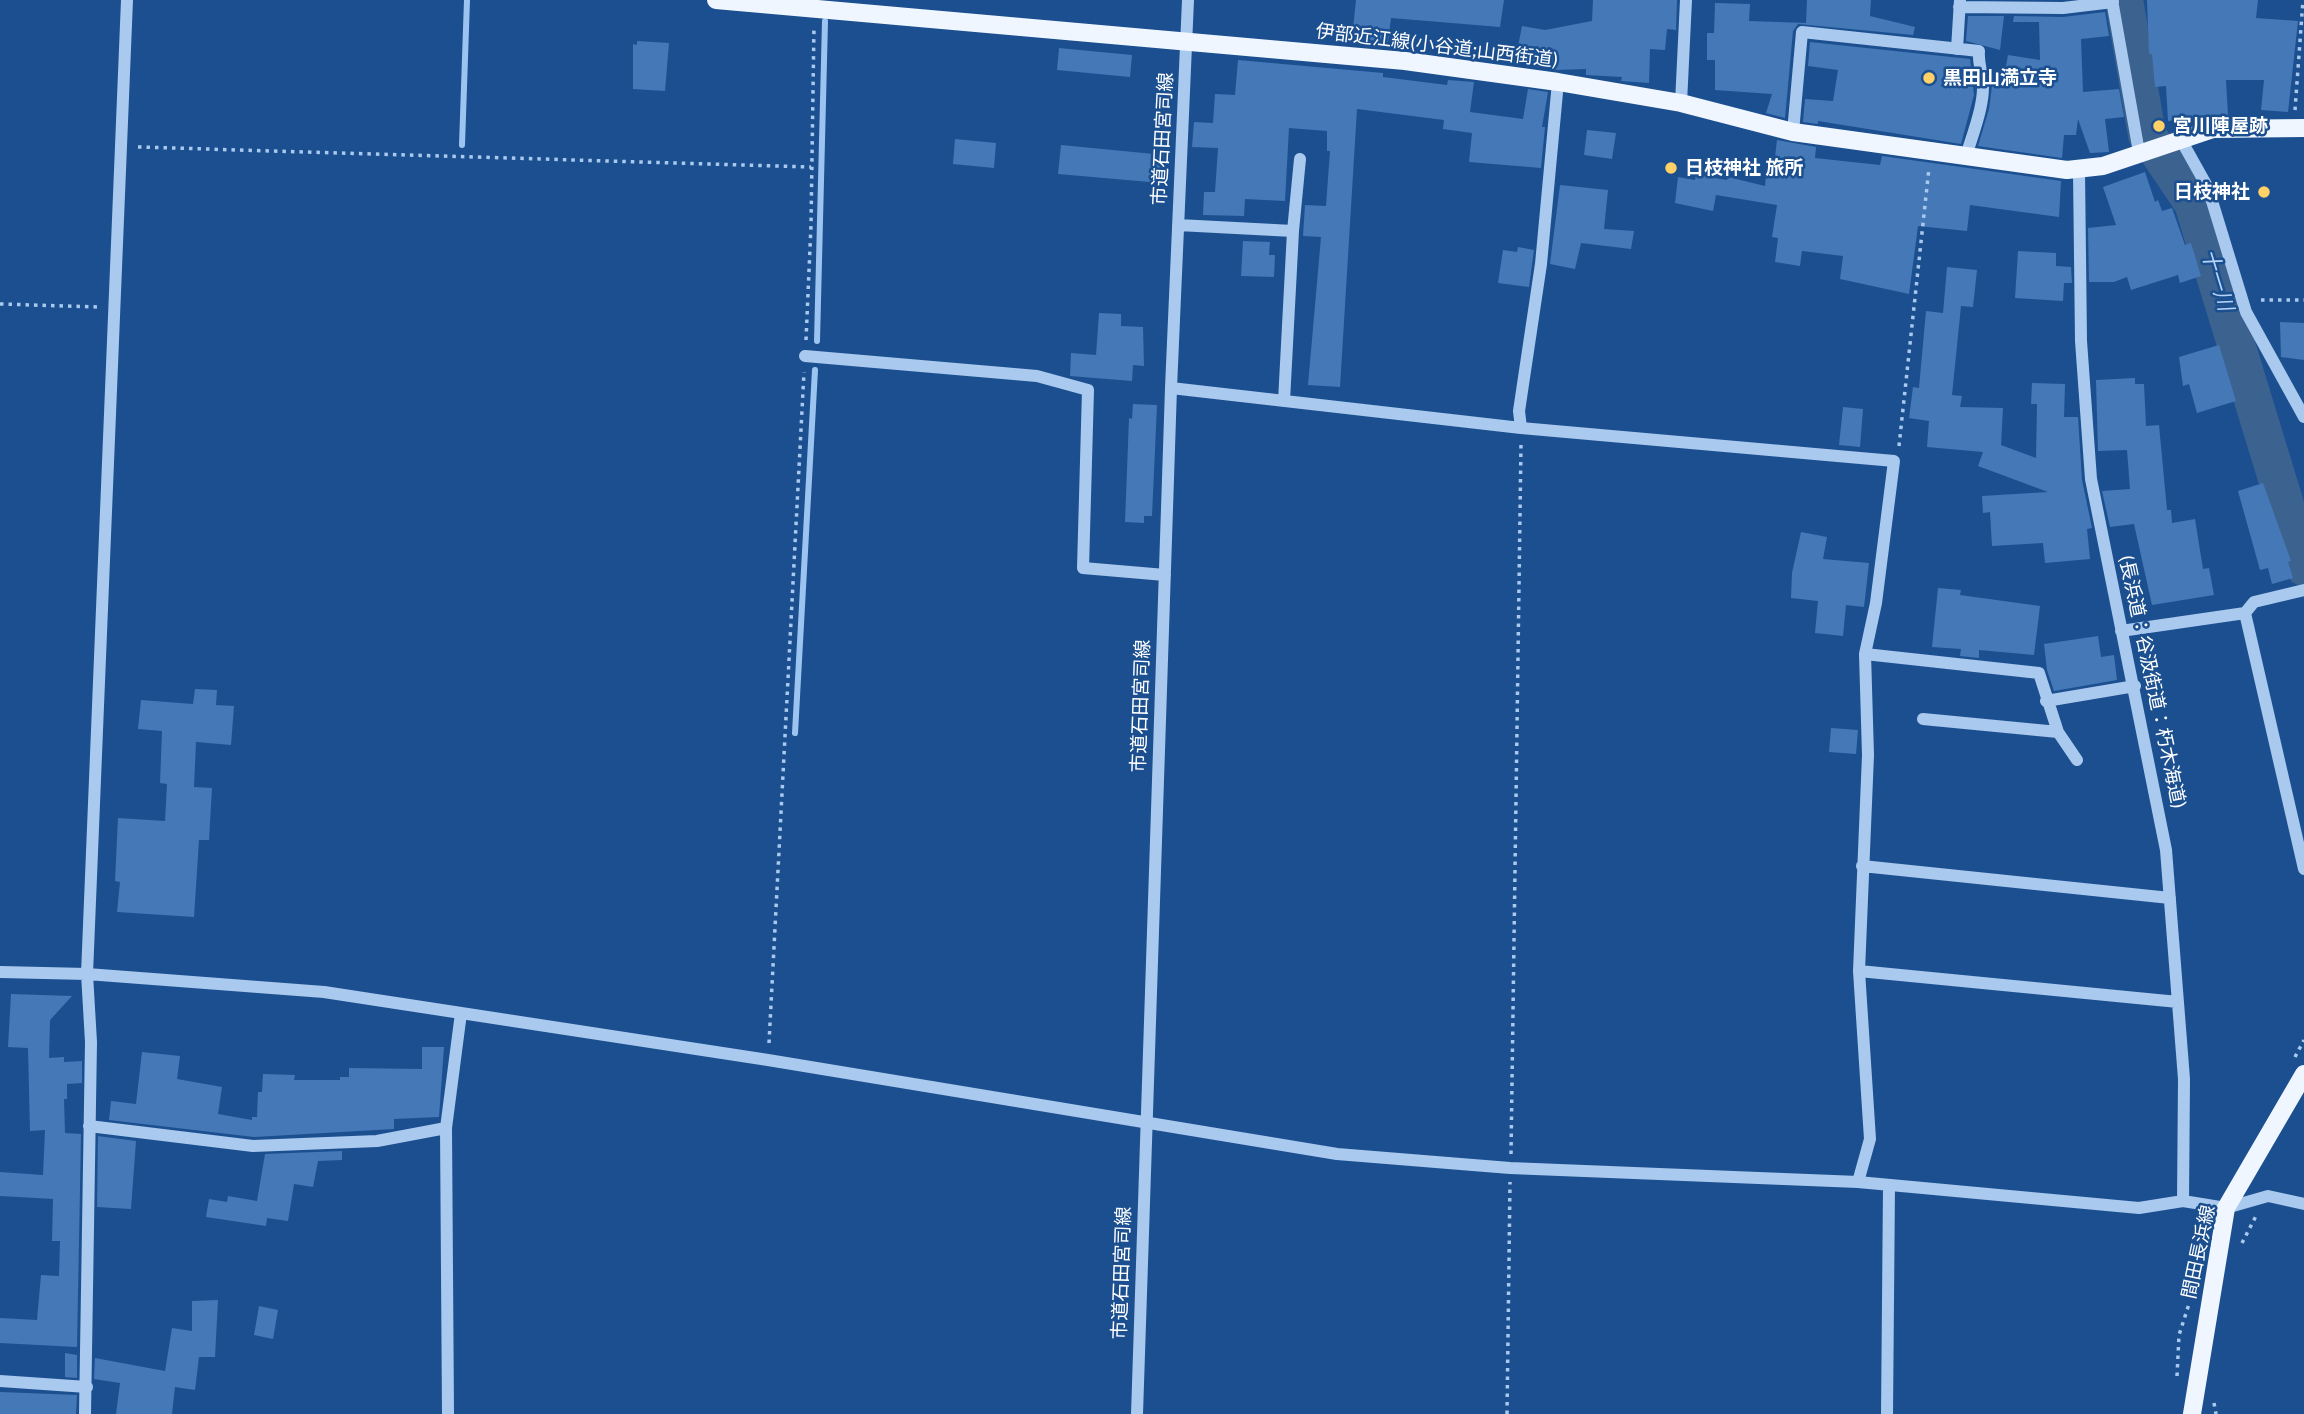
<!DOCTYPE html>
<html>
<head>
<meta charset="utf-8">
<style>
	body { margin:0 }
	canvas { display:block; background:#1b4f8f }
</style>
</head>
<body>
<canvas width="2304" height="1414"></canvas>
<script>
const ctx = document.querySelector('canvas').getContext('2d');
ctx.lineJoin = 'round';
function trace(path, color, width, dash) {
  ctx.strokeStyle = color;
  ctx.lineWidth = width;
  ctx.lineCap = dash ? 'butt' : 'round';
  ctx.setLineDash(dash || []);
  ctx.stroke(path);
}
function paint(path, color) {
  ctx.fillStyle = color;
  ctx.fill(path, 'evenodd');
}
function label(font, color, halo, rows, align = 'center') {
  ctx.font = font + ' "Public Sans","Noto Sans JP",sans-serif';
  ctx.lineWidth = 5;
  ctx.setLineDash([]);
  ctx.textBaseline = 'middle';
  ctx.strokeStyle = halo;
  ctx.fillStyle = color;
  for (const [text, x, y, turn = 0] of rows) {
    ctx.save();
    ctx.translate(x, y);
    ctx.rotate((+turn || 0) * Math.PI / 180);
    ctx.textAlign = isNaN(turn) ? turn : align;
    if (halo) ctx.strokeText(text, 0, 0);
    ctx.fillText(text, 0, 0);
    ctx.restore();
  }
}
trace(new Path2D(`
	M462 145 467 0
	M817 341 825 21
	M795 733 815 370`), '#9cc4f0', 6);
trace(new Path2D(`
	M2124 0 2147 135 2193 203 2304 567`), '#3c6290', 38);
paint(new Path2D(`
	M1356 0H1504L1500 27 1391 18 1388 42 1352 38Z
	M1593 0H1677L1676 30 1667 29 1665 50 1650 49 1649 83 1621 81 1622 77 1586 75V69L1555 70 1515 62 1522 26 1545 30 1592 21Z
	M1807 0H1871L1870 16 1915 27 1913 35 1798 24 1793 31 1785 118 1766 113 1772 94 1715 90V60H1707V33H1714L1715 3 1750 4 1749 21 1806 23Z
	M2147 0H2258L2256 18 2298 21 2288 112 2261 110 2264 80H2226L2228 115 2168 121 2166 86 2155 87 2152 54H2149Z
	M2105 12 2109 36 2081 39 2083 92 2119 89 2124 117 2105 119 2109 152 2090 153 2078 119 2076 135H2064L2062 158 1978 146 1989 109 1992 86 2002 88 2008 55 2040 60 2039 22H2013L2014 16 2063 17Z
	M1968 16H2004L2000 50 1966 41Z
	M637 41 669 43 665 91 633 89V44L637 45Z
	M1810 42 1970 59 1974 95 1961 144 1818 121V124L1803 122 1805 99 1833 101 1838 70 1808 66Z
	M1059 48 1132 55 1130 77 1057 70Z
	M1238 60 1383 73V77L1447 85 1448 80 1474 82 1470 112 1523 119 1528 89 1548 92 1542 127H1545L1541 168 1469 162 1472 133 1443 129 1444 120 1357 109 1340 387 1308 385 1321 237 1303 236 1305 205 1326 206 1330 151H1327V131L1289 128 1285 201 1245 199 1244 216 1203 215 1204 192H1215L1218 148 1192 147 1194 122 1213 123 1215 94 1235 95Z
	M1587 130 1616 133 1612 159 1584 155Z
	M955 139 996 143 994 168 953 164Z
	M1777 140 1816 147 1815 158 1880 165 1882 156 2061 181 2059 217 1970 205 1967 231 1918 226 1909 294 1840 279 1843 256 1802 251 1800 266 1775 262 1778 238 1772 237 1777 205 1716 195 1713 211 1675 203 1678 177 1695 180 1696 175 1727 180 1728 177 1765 186 1768 156 1775 157Z
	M1061 145 1164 155 1161 183 1058 174Z
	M2145 172 2155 202 2158 200 2162 211 2172 208 2185 245 2191 243 2201 276 2180 283 2178 275 2131 290 2127 277 2114 282H2089L2088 228 2116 225 2103 187Z
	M1560 185 1608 190 1604 229 1634 231 1631 249 1581 243 1575 269 1550 264Z
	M1243 241 1270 242 1269 255H1275L1274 277 1241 276Z
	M1518 247 1534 250 1529 287 1498 283 1503 250 1517 252Z
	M2018 251 2056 253V266L2071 267 2072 283H2064L2063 301 2015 298Z
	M1947 267 1977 270 1973 307 1961 306 1952 395 1962 396 1960 407 2003 408 2001 445 2036 458 2037 404H2031L2032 383 2065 384 2064 417H2078L2082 480 2092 528 2087 529 2090 559 2045 563 2043 543 1992 546 1990 512 1983 513 1982 496 2048 492 1978 466 1983 452 1927 447 1929 421 1909 418 1913 387 1919 388 1926 311 1943 313Z
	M1099 313 1121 314V326L1143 327 1144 366 1133 365 1132 381 1070 376 1071 353 1096 355Z
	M2280 322 2304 323V360L2281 357Z
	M2219 345 2236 401 2197 413 2189 384 2183 386 2179 357Z
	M2135 378V384H2144L2146 426 2159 425 2167 510H2171L2172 523 2195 519 2203 569 2209 568 2214 595 2152 605 2134 524 2110 527 2102 491 2130 489 2127 450 2098 451 2096 380Z
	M1133 404 1157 405 1152 516H1144V523L1125 522 1129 418 1132 419Z
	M1843 407 1863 409 1860 447 1839 445Z
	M2263 483 2291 561 2288 562 2293 578 2272 584 2268 568 2260 570 2238 491Z
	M1801 532 1827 537 1823 559 1869 563 1864 607 1846 605 1843 636 1815 633 1818 601 1791 598 1792 573Z
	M1938 588 1961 590 1960 595 2040 606 2034 655 1979 650V658L1960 656 1961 649 1932 647Z
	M2098 636 2101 657 2114 655 2117 680 2054 691 2047 670 2044 644Z
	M195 689 217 690 216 705 234 706 231 745 196 742 194 787 212 788 209 840H199L194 917 117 912 120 882 115 881 118 818 165 821 167 784 160 783 162 731 138 729 141 700 193 704Z
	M1831 728 1858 730 1856 754 1829 752Z
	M11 994 72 996 50 1020 49 1058 64 1057V1062L82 1061V1083L67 1084V1099H64L65 1133 81 1134 77 1347 0 1343V1318L37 1320 41 1275 59 1276 60 1241H52L53 1199 0 1196V1172L43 1175 45 1130 30 1131 28 1048 8 1047Z
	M422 1047H444L439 1117 394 1119V1129L254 1137 109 1120 111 1101 136 1104 142 1052 180 1056 177 1079 222 1087 218 1114 252 1120V1117H257L258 1092H262L263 1074 295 1075 294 1080H340V1077H349V1068L422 1069Z
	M98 1136 136 1141 131 1209 97 1207Z
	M342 1151V1160L318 1161 313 1187 294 1184 288 1221 267 1218 266 1226 206 1217 209 1199 227 1202 228 1196 257 1201 265 1154Z
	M218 1300 215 1357H199L195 1390 175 1387 172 1414H116L120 1383 94 1379 95 1358 165 1371 172 1328 192 1331V1301Z
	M259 1306 278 1310 273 1339 254 1335Z
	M65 1353 77 1355V1378L65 1377Z
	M0 1392 77 1395 76 1414H0Z`), '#4478b7');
trace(new Path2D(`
	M2295 110 2303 0
	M138 147 811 167
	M2261 300H2304
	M0 304 99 307
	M806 340 811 225 814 26
	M1899 446 1929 168
	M769 1043 804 372
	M2295 1057 2304 1040
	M1511 1154 1521 444
	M2242 1243 2256 1216
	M2177 1376 2179 1335 2189 1304
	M2214 1403 2216 1414
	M1507 1414 1510 1182`), '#a9c9ee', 3.5, [3.5, 5]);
trace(new Path2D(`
	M2112 0 2139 152
	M1959 7 2063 8 2113 2
	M1957 49 1960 0
	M1681 103 1686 0
	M1793 132 1802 32 1979 51C1978 62 1981 68 1982 78 1987 99 1972 136 1966 156
	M2180 138 2208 188 2246 312 2304 417
	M2079 171 2081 341 2091 479 2166 850 2184 1079 2183 1201
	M1178 225 1293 231 1284 401
	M1293 231 1300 159
	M805 356 1037 376 1088 390 1083 568 1165 575
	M1171 388 1521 428 1894 461 1876 603 1865 654 1868 755 1859 971 1870 1139 1858 1182
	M1521 428 1519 411 1541 264 1558 82
	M2245 613 2254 602 2304 590
	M2121 631 2245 613 2304 869
	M1865 654 2039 673 2058 732 1923 719
	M2046 701 2135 686
	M2058 732 2077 760
	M1862 866 2170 898
	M1859 971 2178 1002
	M0 972 87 974 324 992 768 1060 1337 1154 1510 1168 1858 1182 2139 1208 2183 1201 2226 1208 2268 1196 2304 1204
	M89 1126 253 1146 377 1141 446 1128
	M0 1381 87 1387
	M85 1414 91 1042 87 974 127 0
	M448 1414 446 1128 461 1013
	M1137 1414 1171 388 1188 0
	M1887 1414 1889 1186`), '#a9c9ee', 12);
trace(new Path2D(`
	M716 0 1405 61 1558 82 1681 103 1793 132 2067 170 2103 166 2213 129 2304 128
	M2192 1414 2226 1208 2304 1074`), '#f0f6ff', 18);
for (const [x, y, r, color] of [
	[1929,78,7,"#ffd166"],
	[2159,126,7,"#ffd166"],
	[1671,168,7,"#ffd166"],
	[2264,192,7,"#ffd166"]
]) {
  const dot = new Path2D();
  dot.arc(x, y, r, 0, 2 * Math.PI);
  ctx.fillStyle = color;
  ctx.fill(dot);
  trace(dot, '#1b4f8f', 2.5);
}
label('19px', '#fff', '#1b4f8f', [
	["伊部近江線(小谷道;山西街道)",1437,46,7],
	["市道石田宮司線",1163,139,-87],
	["(長浜道：谷汲街道：朽木海道)",2152,682,78],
	["市道石田宮司線",1141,706,-88],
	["間田長浜線",2199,1252,-78],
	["市道石田宮司線",1122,1273,-88]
]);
label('bold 19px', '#fff', '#1b4f8f', [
	["黒田山満立寺",1943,78],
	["宮川陣屋跡",2173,126],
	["日枝神社 旅所",1685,168],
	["日枝神社",2250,192,"right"]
], 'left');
label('italic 21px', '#b5d3f5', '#1b4f8f', [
	["十一川",2217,280,73]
]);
</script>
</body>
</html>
